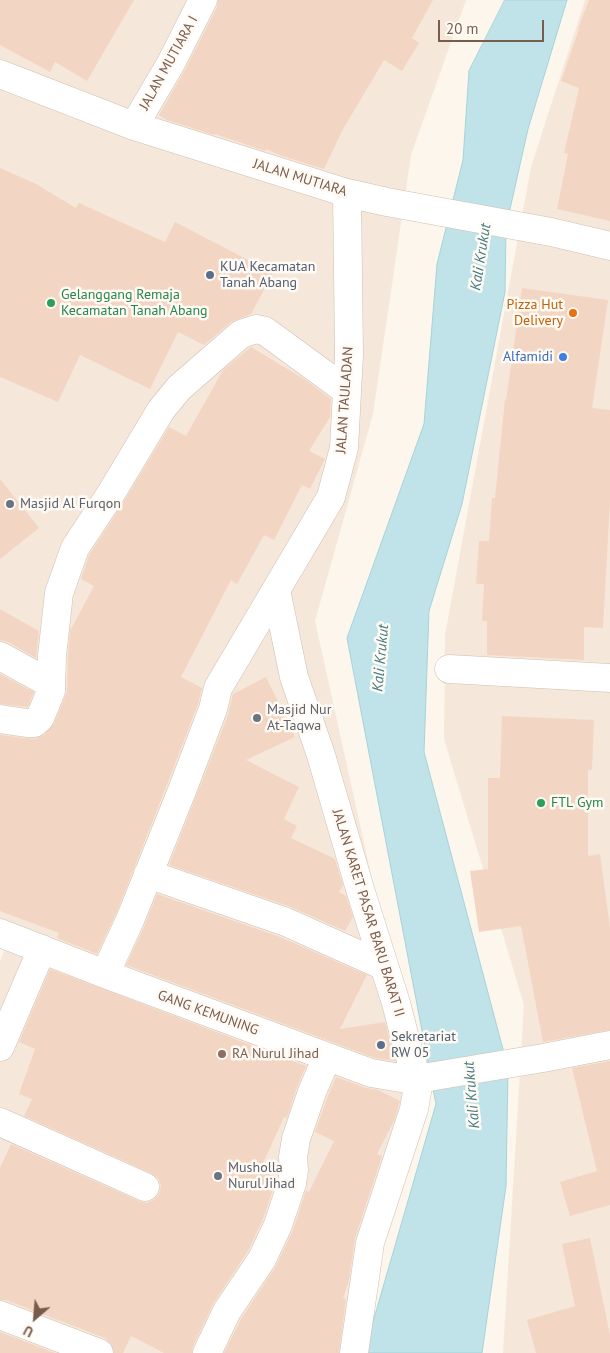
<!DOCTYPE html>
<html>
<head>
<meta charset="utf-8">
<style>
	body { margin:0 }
	#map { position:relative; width:610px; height:1353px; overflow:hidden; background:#fdf6ec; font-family:"PT Sans",sans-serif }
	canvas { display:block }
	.north { position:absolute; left:10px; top:1293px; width:50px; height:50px; -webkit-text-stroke:4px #fffaf3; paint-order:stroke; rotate:207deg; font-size:14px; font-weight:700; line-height:20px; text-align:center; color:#7a5c4d }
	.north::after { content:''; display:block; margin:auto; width:18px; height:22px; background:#7a5c4d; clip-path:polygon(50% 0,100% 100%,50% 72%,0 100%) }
	.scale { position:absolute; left:438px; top:20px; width:106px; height:22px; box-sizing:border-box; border:2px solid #7a5c4d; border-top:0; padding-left:6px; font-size:15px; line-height:18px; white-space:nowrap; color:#7a5c4d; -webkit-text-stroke:4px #fffaf3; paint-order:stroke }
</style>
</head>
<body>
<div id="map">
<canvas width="610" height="1353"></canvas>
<div class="north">U</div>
<div class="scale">20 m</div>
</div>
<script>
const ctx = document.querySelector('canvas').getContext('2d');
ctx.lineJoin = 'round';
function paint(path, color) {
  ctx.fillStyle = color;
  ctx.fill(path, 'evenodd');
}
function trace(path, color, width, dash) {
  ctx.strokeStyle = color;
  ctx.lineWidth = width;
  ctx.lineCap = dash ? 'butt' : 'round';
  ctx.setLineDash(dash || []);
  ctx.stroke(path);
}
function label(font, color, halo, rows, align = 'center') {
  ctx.font = font + ' "PT Sans",sans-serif';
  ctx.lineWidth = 5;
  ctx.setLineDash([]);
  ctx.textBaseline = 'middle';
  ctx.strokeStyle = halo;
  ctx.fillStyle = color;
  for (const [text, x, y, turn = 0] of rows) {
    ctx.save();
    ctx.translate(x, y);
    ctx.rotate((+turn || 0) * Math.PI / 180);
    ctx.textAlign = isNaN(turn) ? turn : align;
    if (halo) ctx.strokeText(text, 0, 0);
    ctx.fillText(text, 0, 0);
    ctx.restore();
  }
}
paint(new Path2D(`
	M0 0H466L411 155 373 414 315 621 376 897 418 1060 359 1353H0V961L4 951 0 949Z
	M585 0H610V1353H503L524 1005 444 739 445 635 531 167Z`), '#f5e8da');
const water = new Path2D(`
	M505 0H567L528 129 506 227 505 292 462 504 429 611 424 752 508 1068 506 1186 482 1353H364L436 1104 347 638 424 424 437 264 463 160 469 71Z`);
paint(water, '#bfe3e8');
trace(water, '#a5d3da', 1);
paint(new Path2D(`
	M0 0H134L87 81 55 62 50 72 0 45Z
	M218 0H433L412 38 419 43 402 71 384 60 342 131 324 169 279 155 266 149 265 151 215 134 214 135 167 120 159 115 185 70 217 7Z
	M589 0H610V221L557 209 568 154 564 153 579 88 561 81 579 29 578 28Z
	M0 168 36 184 76 208 79 203 165 242 175 222 273 273 251 314 231 322 204 345 178 332 150 389 80 355 58 402 0 377Z
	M522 288 608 300 592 408 610 410V501L603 628 584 627V660L487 655V621H482L484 584H476L479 541H489L492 498H495L505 399 506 400Z
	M251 347 304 379 331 399 330 417 309 451 325 459 310 489 302 485 274 540 264 535 237 584 231 580 181 677 202 688 198 704 168 782 116 914 97 954 57 938 59 933 0 911V735L25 738 35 739 44 735 54 724 67 692 68 657 70 631 94 586 81 579 89 555 123 503 169 427 186 436 223 370Z
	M0 479 39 528 0 559Z
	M0 609 39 631 36 658 8 642 0 640Z
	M0 674 34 692 28 707 0 704Z
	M266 677 295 737 246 760 299 787 284 819 297 826 291 838 335 859 343 885 339 892 346 896 353 917 345 931 291 907 169 865 228 715 233 694Z
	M502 716 594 720 592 770H588V856L600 854 610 928V1030L543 1042 521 926 479 932 470 871 488 869V778H500Z
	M157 894 280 937 367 975 340 1029 385 1022 395 1061 375 1058 126 965 144 927Z
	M50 969 306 1066 297 1087 287 1118 284 1117 260 1170 277 1178 263 1219 248 1251 213 1304 193 1346 192 1353H164L131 1336 123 1353H114L111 1344 105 1338 6 1300H0V1168L11 1144 139 1201 146 1203 154 1200 159 1194 161 1186 158 1178 151 1173 24 1116 32 1099 19 1094 35 1049 19 1042Z
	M610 1061V1205L570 1216 560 1182 597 1171 572 1068Z
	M336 1077 366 1088 378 1090 400 1101 394 1121 377 1154 382 1156 355 1238 349 1280 343 1298 346 1299 339 1353H224L241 1319 276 1266 293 1230 306 1190 309 1192 334 1141 315 1132 327 1098Z
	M590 1238 610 1335V1353H536L527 1320 575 1306 562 1244Z
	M0 1332 55 1353H0Z`), '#f3d5c3');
const minor = new Path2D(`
	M0 74 134 126 347 193 387 202 551 232 610 246
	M134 126 171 63 203 0
	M347 193 349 355 344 448 331 497 276 590 294 677 321 755 360 889 396 1003 411 1061 419 1081 414 1109 370 1243 354 1353
	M0 656 51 684
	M449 669 610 678
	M0 719 27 723H34L40 718 51 691 52 656 59 593 75 548 110 495 161 410 179 388 241 334 256 329 265 331 347 391
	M148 874 286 922 384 966
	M0 933 105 974 371 1073 419 1081 429 1077 543 1058 610 1045
	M105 974 130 920 183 788 213 709 218 688 276 590
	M0 1047 42 949
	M0 1122 145 1187
	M0 1315 99 1353
	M207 1353 227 1311 262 1259 278 1225 292 1183 294 1170 293 1157 296 1139 312 1092 327 1057`);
trace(minor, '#d1beb0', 29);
trace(minor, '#fff', 28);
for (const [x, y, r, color] of [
	[210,275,5,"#5c6f8a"],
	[51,303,5,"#2e9e5b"],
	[573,313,5,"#e8710a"],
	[563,357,5,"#3f7fe0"],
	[10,504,5,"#6b7280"],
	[257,718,5,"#6b7280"],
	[541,803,5,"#2e9e5b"],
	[381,1045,5,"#5c6f8a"],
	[222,1054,5,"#8d6e63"],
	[218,1176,5,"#6b7280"]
]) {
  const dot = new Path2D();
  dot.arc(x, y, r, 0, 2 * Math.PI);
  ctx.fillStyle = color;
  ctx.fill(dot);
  trace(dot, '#fffaf3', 2);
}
label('14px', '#7a5c4d', '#fffaf3', [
	["JALAN MUTIARA I",169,63,-61],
	["JALAN MUTIARA",300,178,17],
	["JALAN TAULADAN",345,400,-86],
	["JALAN KARET PASAR BARU BARAT II",368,913,73],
	["GANG KEMUNING",208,1013,20]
]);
label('14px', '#4e5e75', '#fffaf3', [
	["KUA Kecamatan",220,267],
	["Tanah Abang",220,283],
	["Sekretariat",391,1037],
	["RW 05",391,1053]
], 'left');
label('14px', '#27864d', '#fffaf3', [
	["Gelanggang Remaja",61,295],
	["Kecamatan Tanah Abang",61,311],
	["FTL Gym",551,803]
], 'left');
label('14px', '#c56008', '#fffaf3', [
	["Pizza Hut",563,305],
	["Delivery",563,321]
], 'right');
label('14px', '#366cbe', '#fffaf3', [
	["Alfamidi",553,357]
], 'right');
label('14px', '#5b616d', '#fffaf3', [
	["Masjid Al Furqon",20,504],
	["Masjid Nur",267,710],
	["At-Taqwa",267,726],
	["Musholla",228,1168],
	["Nurul Jihad",228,1184]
], 'left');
label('14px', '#785e54', '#fffaf3', [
	["RA Nurul Jihad",232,1054]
], 'left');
label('italic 15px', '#437c86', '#fffaf3', [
	["Kali Krukut",481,257,-81],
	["Kali Krukut",381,658,-85],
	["Kali Krukut",472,1095,-95]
]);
</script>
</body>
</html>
